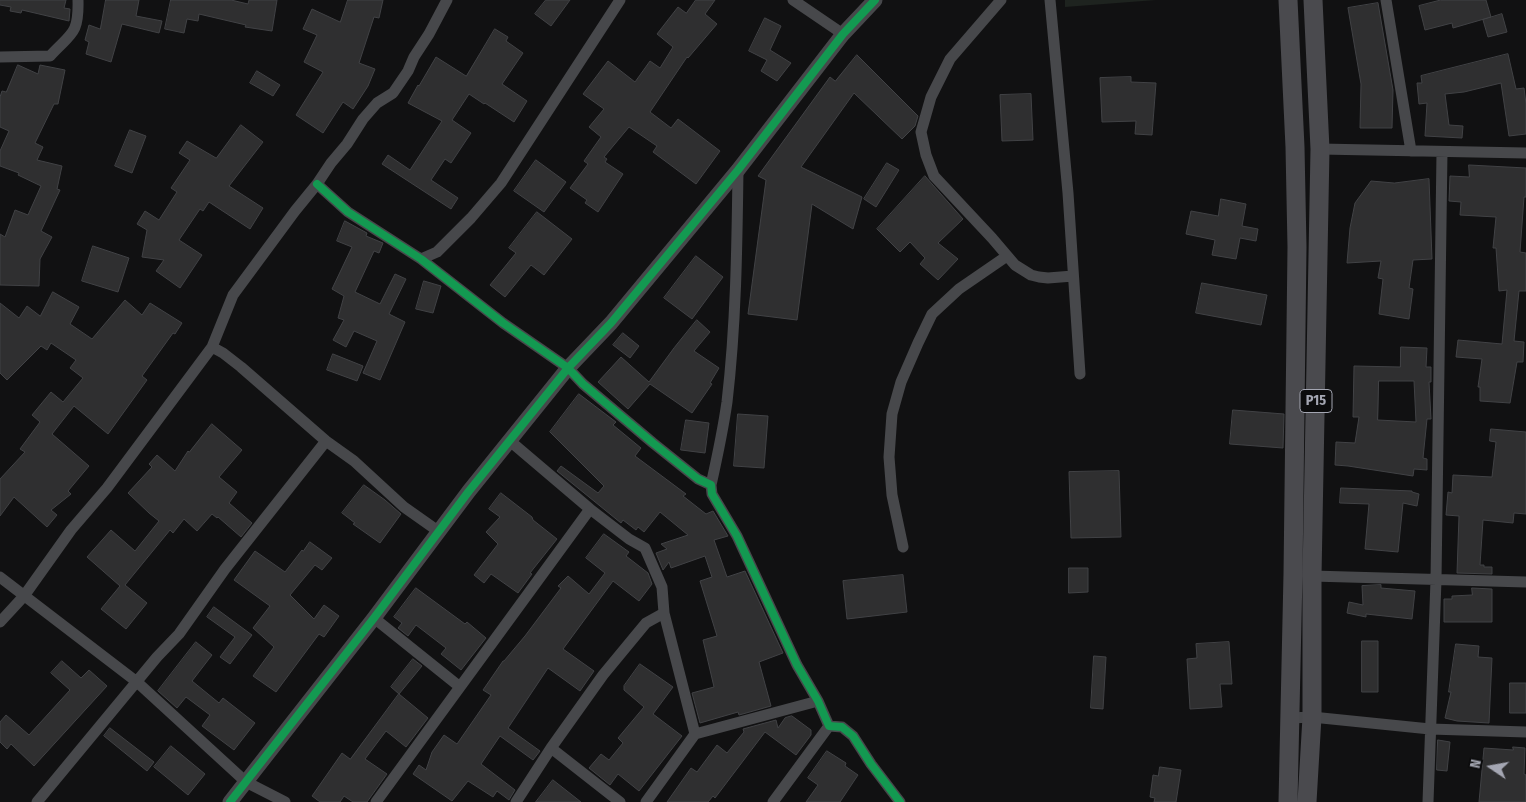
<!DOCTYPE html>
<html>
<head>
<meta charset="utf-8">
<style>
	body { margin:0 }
	#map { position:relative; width:1526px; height:802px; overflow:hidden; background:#111112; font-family:"Fira Sans Condensed",sans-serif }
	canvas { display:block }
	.north { position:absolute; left:1466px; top:742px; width:50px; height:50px; -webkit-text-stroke:4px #0c0c0d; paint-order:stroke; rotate:282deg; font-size:14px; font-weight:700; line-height:20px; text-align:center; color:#a4a6b2 }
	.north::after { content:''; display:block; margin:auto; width:18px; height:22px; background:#a4a6b2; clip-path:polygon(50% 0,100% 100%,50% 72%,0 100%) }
</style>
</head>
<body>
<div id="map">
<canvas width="1526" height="802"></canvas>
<div class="north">N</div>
</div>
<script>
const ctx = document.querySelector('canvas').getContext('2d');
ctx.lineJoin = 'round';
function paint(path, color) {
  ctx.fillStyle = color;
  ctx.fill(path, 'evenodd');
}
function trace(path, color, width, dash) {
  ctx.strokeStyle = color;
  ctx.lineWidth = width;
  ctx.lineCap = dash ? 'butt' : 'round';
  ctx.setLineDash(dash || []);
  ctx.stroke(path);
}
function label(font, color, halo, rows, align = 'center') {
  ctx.font = font + ' "Fira Sans Condensed",sans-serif';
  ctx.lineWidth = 5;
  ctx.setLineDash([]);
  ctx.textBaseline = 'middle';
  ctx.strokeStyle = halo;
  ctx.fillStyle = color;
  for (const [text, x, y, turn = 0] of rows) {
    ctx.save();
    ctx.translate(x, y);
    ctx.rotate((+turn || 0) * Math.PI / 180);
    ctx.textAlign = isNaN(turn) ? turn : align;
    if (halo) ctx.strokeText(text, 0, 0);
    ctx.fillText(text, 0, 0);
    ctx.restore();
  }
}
paint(new Path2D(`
	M1065 0H1156L1065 7Z`), '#1e231f');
const building = new Path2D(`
	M0 0H66L64 8 70 9 69 21 22 10 21 13 10 11 11 7 0 5Z
	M106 0H139L136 16 162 21 159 33 122 24 111 62 86 54 89 42 85 40 89 25 100 29Z
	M171 0H231L248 4 249 0H277L272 31 245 27 246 25 199 14 198 21 187 19 184 33 165 29Z
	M348 0H383L379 18 374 17 359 63 375 69 368 86 353 109 343 102 323 133 296 115 323 72 304 62 317 35 303 29 312 9 340 22Z
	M546 0H570L551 26 535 14Z
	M696 0H715L705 14 717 24 688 58 687 57 650 112 671 128 678 119 720 151 696 184 653 152 657 146 629 127 604 157 607 159 605 162 623 174 598 212 585 203 587 200 570 188 588 164 584 161 601 137 589 127 604 109 583 94 608 61 635 82 650 61 660 68 673 47 657 34 678 7 686 13Z
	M1441 0H1486L1491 17 1453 28 1452 23 1425 30 1419 6Z
	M1378 3 1393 90 1392 128H1360L1361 84 1348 8Z
	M1502 14 1507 32 1488 37 1483 20Z
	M765 18 781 26 770 50 791 63 777 81 761 71 767 60 749 51Z
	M495 29 508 37 506 41 523 53 502 84 527 101 514 122 485 103 484 104 469 94 452 120 471 133 451 163 445 159 431 180 458 198 451 209 382 164 388 155 410 170 442 121 408 103 418 85 419 86 436 57 466 76Z
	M1508 54 1516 89 1524 88 1526 104V134L1509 136 1501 83 1464 92 1445 94 1449 125 1463 126 1462 138 1425 136 1427 103 1419 104 1417 83H1422L1421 76Z
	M857 55 918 116 915 126 902 139 854 93 801 167 862 197 853 229 812 204 797 320 748 314 766 180 758 176 830 77 835 81Z
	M18 65 38 74 40 65 65 70 58 104H54L35 143 43 147 37 160 62 166 57 189 60 190 41 231 52 237 40 259 39 286 0 285V234L5 237 15 210 28 215 41 186 18 175 19 173 0 166V151L9 131 0 127V97L2 91 6 92Z
	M257 71 280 85 273 96 250 83Z
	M1131 77V82L1156 83 1152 135 1135 134 1136 121 1102 122 1100 78Z
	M1031 94 1033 140 1002 141 1000 95Z
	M241 125 263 142 229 186 263 208 250 229 209 202 203 211 200 209 179 240 202 255 180 288 156 271 164 260 142 257 147 230 137 224 145 211 159 220 177 192 171 188 190 160 179 153 187 141 216 158Z
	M130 130 146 136 132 173 115 166Z
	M536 160 566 182 544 212 514 191Z
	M887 163 899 170 876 207 864 199Z
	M1469 165 1526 168V197H1524L1520 252 1526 253V291H1519L1514 341 1524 342 1523 362H1517L1510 403 1480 401V387H1478L1482 359 1456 357 1458 340 1502 344 1507 290 1499 291 1496 248H1493L1496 217 1460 215 1461 202 1449 201 1450 176 1469 177Z
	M925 176 963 219 938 243 958 259 938 280 920 264 925 258 910 242 900 252 877 229Z
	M1429 179 1432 259 1413 260 1409 288 1413 289 1409 319 1379 314 1383 279 1378 278 1381 261 1347 263 1350 228 1355 203 1371 181 1394 183Z
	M1221 199 1246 204 1242 226 1258 229 1256 241 1240 238 1236 259 1212 255 1215 240 1186 234 1191 211 1218 216Z
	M537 212 572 239 544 275 531 265 505 297 490 285 516 253 509 248Z
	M345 221 367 233 366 236 383 243 379 253 374 251 355 292 380 304 395 274 406 279 389 314 405 322 380 380 363 373 377 341 354 331 346 347 333 340 344 320 338 318 344 296 332 289 352 247 337 241Z
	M93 246 129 258 118 292 82 281Z
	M696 256 723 277 692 319 664 298Z
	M424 281 441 286 433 313 416 309Z
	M1202 283 1267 295 1261 325 1196 313Z
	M53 292 79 307 70 324 92 339 125 300 142 315 150 303 182 323 175 334 173 333 142 376 147 380 108 434 74 406 52 434 89 466 68 491 71 494 51 510 57 515 47 527 14 497 0 516V479L25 452 20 449 40 422 32 415 51 392 63 402 83 378 70 368 76 360 51 343 47 350 41 346 7 380 0 373V303L19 318 27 306 40 316Z
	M697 320 710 332 694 351 719 368 710 383 712 384 692 413 650 384 628 409 598 382 621 357 649 382 674 348Z
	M623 333 639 346 630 358 613 345Z
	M1401 347 1427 348 1426 367H1431V382H1429L1431 419H1427L1423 458 1427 459V470L1414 469 1413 476 1348 466 1335 465 1336 442 1355 443 1359 417H1353L1354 366 1400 367ZM1379 381H1414L1416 422 1378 420Z
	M333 354 363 366 357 381 327 370Z
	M579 394 616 422 613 425 641 448 635 456 686 494 683 496 706 514 713 511 728 536 714 540 727 577 745 571 783 653 759 662 771 706 739 715 738 712 700 723 692 693 714 687 703 640 717 636 700 581 712 577 705 556 671 568 669 562 663 570 656 553 667 549 661 544 688 535 660 512 644 532 638 527 636 530 623 520 621 523 557 471 561 466 598 493 604 486 550 432Z
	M1233 410 1284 414 1283 448 1230 444Z
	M738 414 768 416 764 468 734 466Z
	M686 420 709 423 705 453 681 450Z
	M212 424 242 450 219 477 237 492 229 503 252 523 241 537 218 517 217 518 212 514 197 531 184 519 173 533 170 530 125 585 147 603 126 629 101 609 120 586 87 557 111 530 135 551 159 521 149 513 128 493 152 467 149 464 157 455 175 471 188 451 189 452Z
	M1491 429 1526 432V514L1514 513 1513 523 1483 520 1480 565H1484V567H1492V574L1457 573 1459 516 1446 515 1448 492 1452 493 1453 475 1492 477 1496 442 1490 441Z
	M1119 471 1121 537 1071 538 1069 472Z
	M364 485 385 500 401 514 380 543 353 524 355 523 342 513Z
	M1341 488 1412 491V492L1419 494 1417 506 1403 503 1398 552 1365 549 1369 504 1340 503Z
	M501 493 532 517 533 520 557 539 530 573 532 574 518 593 491 574 484 583 474 575 498 544 486 532 500 517 489 509Z
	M604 534 629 552 626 556 648 573 652 584 639 601 613 581 563 649 594 671 580 691 548 668 508 728 540 751 533 760 500 736 481 764 515 790 509 800 497 791 493 797 468 781 452 801 413 774 419 765 426 770 432 752 444 735 457 744 491 695 483 690 503 661H504L525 636 561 588 558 586 568 576 589 594 605 573 586 558Z
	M310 542 332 558 322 570 315 565 290 595 314 619 324 605 339 616 324 637 319 634 276 692 253 676 274 647 253 628 270 606 234 580 255 551 285 572 302 550 303 551Z
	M1069 568H1088V592L1069 593Z
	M903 575 907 612 847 619 843 581Z
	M1381 585V588L1415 591 1412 619 1366 614V617L1347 613 1349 602 1363 605 1362 586Z
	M416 588 465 624 467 622 486 638 461 670 441 654 446 648 416 625 408 636 398 628 402 623 394 617Z
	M1472 588 1492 589V622H1444V599H1452V596L1472 595Z
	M214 607 252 635 230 664 220 657 235 637 207 617Z
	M1362 641H1378V692H1362Z
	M196 642 212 655 192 681 219 703 223 698 255 723 234 750 202 726 210 715 186 697 177 708 158 691Z
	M1229 642 1232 684H1220L1222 707 1190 709 1187 659 1197 658 1196 644Z
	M1456 644 1479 646 1478 657 1492 658 1489 723 1457 721 1445 718 1451 692H1449Z
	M1094 656 1106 657 1103 709 1091 708Z
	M413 659 422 666 399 694 391 687Z
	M62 661 81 678 89 670 107 686 34 766 11 744 7 749 0 742V722L6 715 29 735 70 690 51 673Z
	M640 664 673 687 653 714 682 736 639 791 618 774 610 785 589 768 601 754 609 760 623 743 618 738 644 707 624 690V686Z
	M1510 683H1526V713H1510Z
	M399 694 428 718 406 747 386 731 365 759 387 774 367 802H353L344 796 340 802H320L312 796 342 753 350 759Z
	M792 716 811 730V735L796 755 765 732 715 798 713 796 708 802H667L691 768 697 772 717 745 727 753 744 732 743 729 776 720 778 728 785 718Z
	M110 728 154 762 147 771 104 736Z
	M1438 740 1450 742 1447 771 1437 770Z
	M171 746 205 774 188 795 154 767Z
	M1513 747 1525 748 1524 774 1526 775V802H1479L1484 748 1513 750Z
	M827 751 846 763 845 766 858 775 840 802H806L818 785 808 778Z
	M1160 767 1181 770 1176 802H1154L1155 798 1150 797 1153 775 1158 776Z
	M553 780 581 802H536Z`);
paint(building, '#2f2f30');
trace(building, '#414245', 1);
trace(new Path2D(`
	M793 0 843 34
	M1001 0 950 59 931 97 921 132 926 155 934 176 992 238 1015 265 1031 275 1039 277 1048 278 1073 276
	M1050 0 1068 193 1080 374
	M1386 0 1411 151
	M0 57 50 56C71 33 79 35 78 0
	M1320 149 1526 153
	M317 184 348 212 421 259 503 323 568 368 583 384 653 443 698 479 711 485 712 494 737 536 797 665 818 701 829 726 842 727 853 736 871 764 900 802
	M421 259 437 252 471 218 501 183 620 0
	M212 347 223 353 241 367 326 441 354 461 404 507 438 531
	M510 441 590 509 629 539 645 548 662 587 664 613 646 623 641 629 603 675 551 748 516 802
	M711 485C717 458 723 430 727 402 736 325 737 248 738 170
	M903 547 892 495 889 457 892 414 901 382 918 343 932 314 959 289 1007 256
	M1312 576 1526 582
	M0 577 137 682 246 782 285 802
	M664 613 695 734
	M374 618 460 687
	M0 622 24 596 71 530 107 488 212 347 233 295 295 211 317 184 331 163 347 144 363 119 377 103 393 93 408 71 414 57 429 34 447 0
	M1291 718 1312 717 1430 729 1526 732
	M551 748 620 802
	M37 802 157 657 179 634 225 569 326 441
	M376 802 590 509
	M646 802 695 734 818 701
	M773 802 829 726
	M1428 802 1436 580 1442 152`), '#47484b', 11);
trace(new Path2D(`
	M230 802 374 618 469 491 568 368 611 323 738 170 843 34 875 0`), '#47484b', 15);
trace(new Path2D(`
	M1288 802 1293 574 1297 247 1295 147 1288 0
	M1307 802 1312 717V576L1320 149 1313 0`), '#4a4a4e', 19);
trace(new Path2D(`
	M317 184 348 212 421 259 503 323 568 368 583 384 653 443 698 479 711 485 712 494 737 536 797 665 818 701 829 726 842 727 853 736 871 764 900 802
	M230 802 374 618 469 491 568 368 611 323 738 170 843 34 875 0`), '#139951', 8);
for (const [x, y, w] of [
	[1316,401,32]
]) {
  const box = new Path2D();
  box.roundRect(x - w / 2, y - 11.5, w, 23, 4);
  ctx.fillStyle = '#0c0c0d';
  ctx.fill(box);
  trace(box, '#a4a6b2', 1);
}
label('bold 14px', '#a4a6b2', null, [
	["P15",1316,401]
]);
</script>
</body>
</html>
